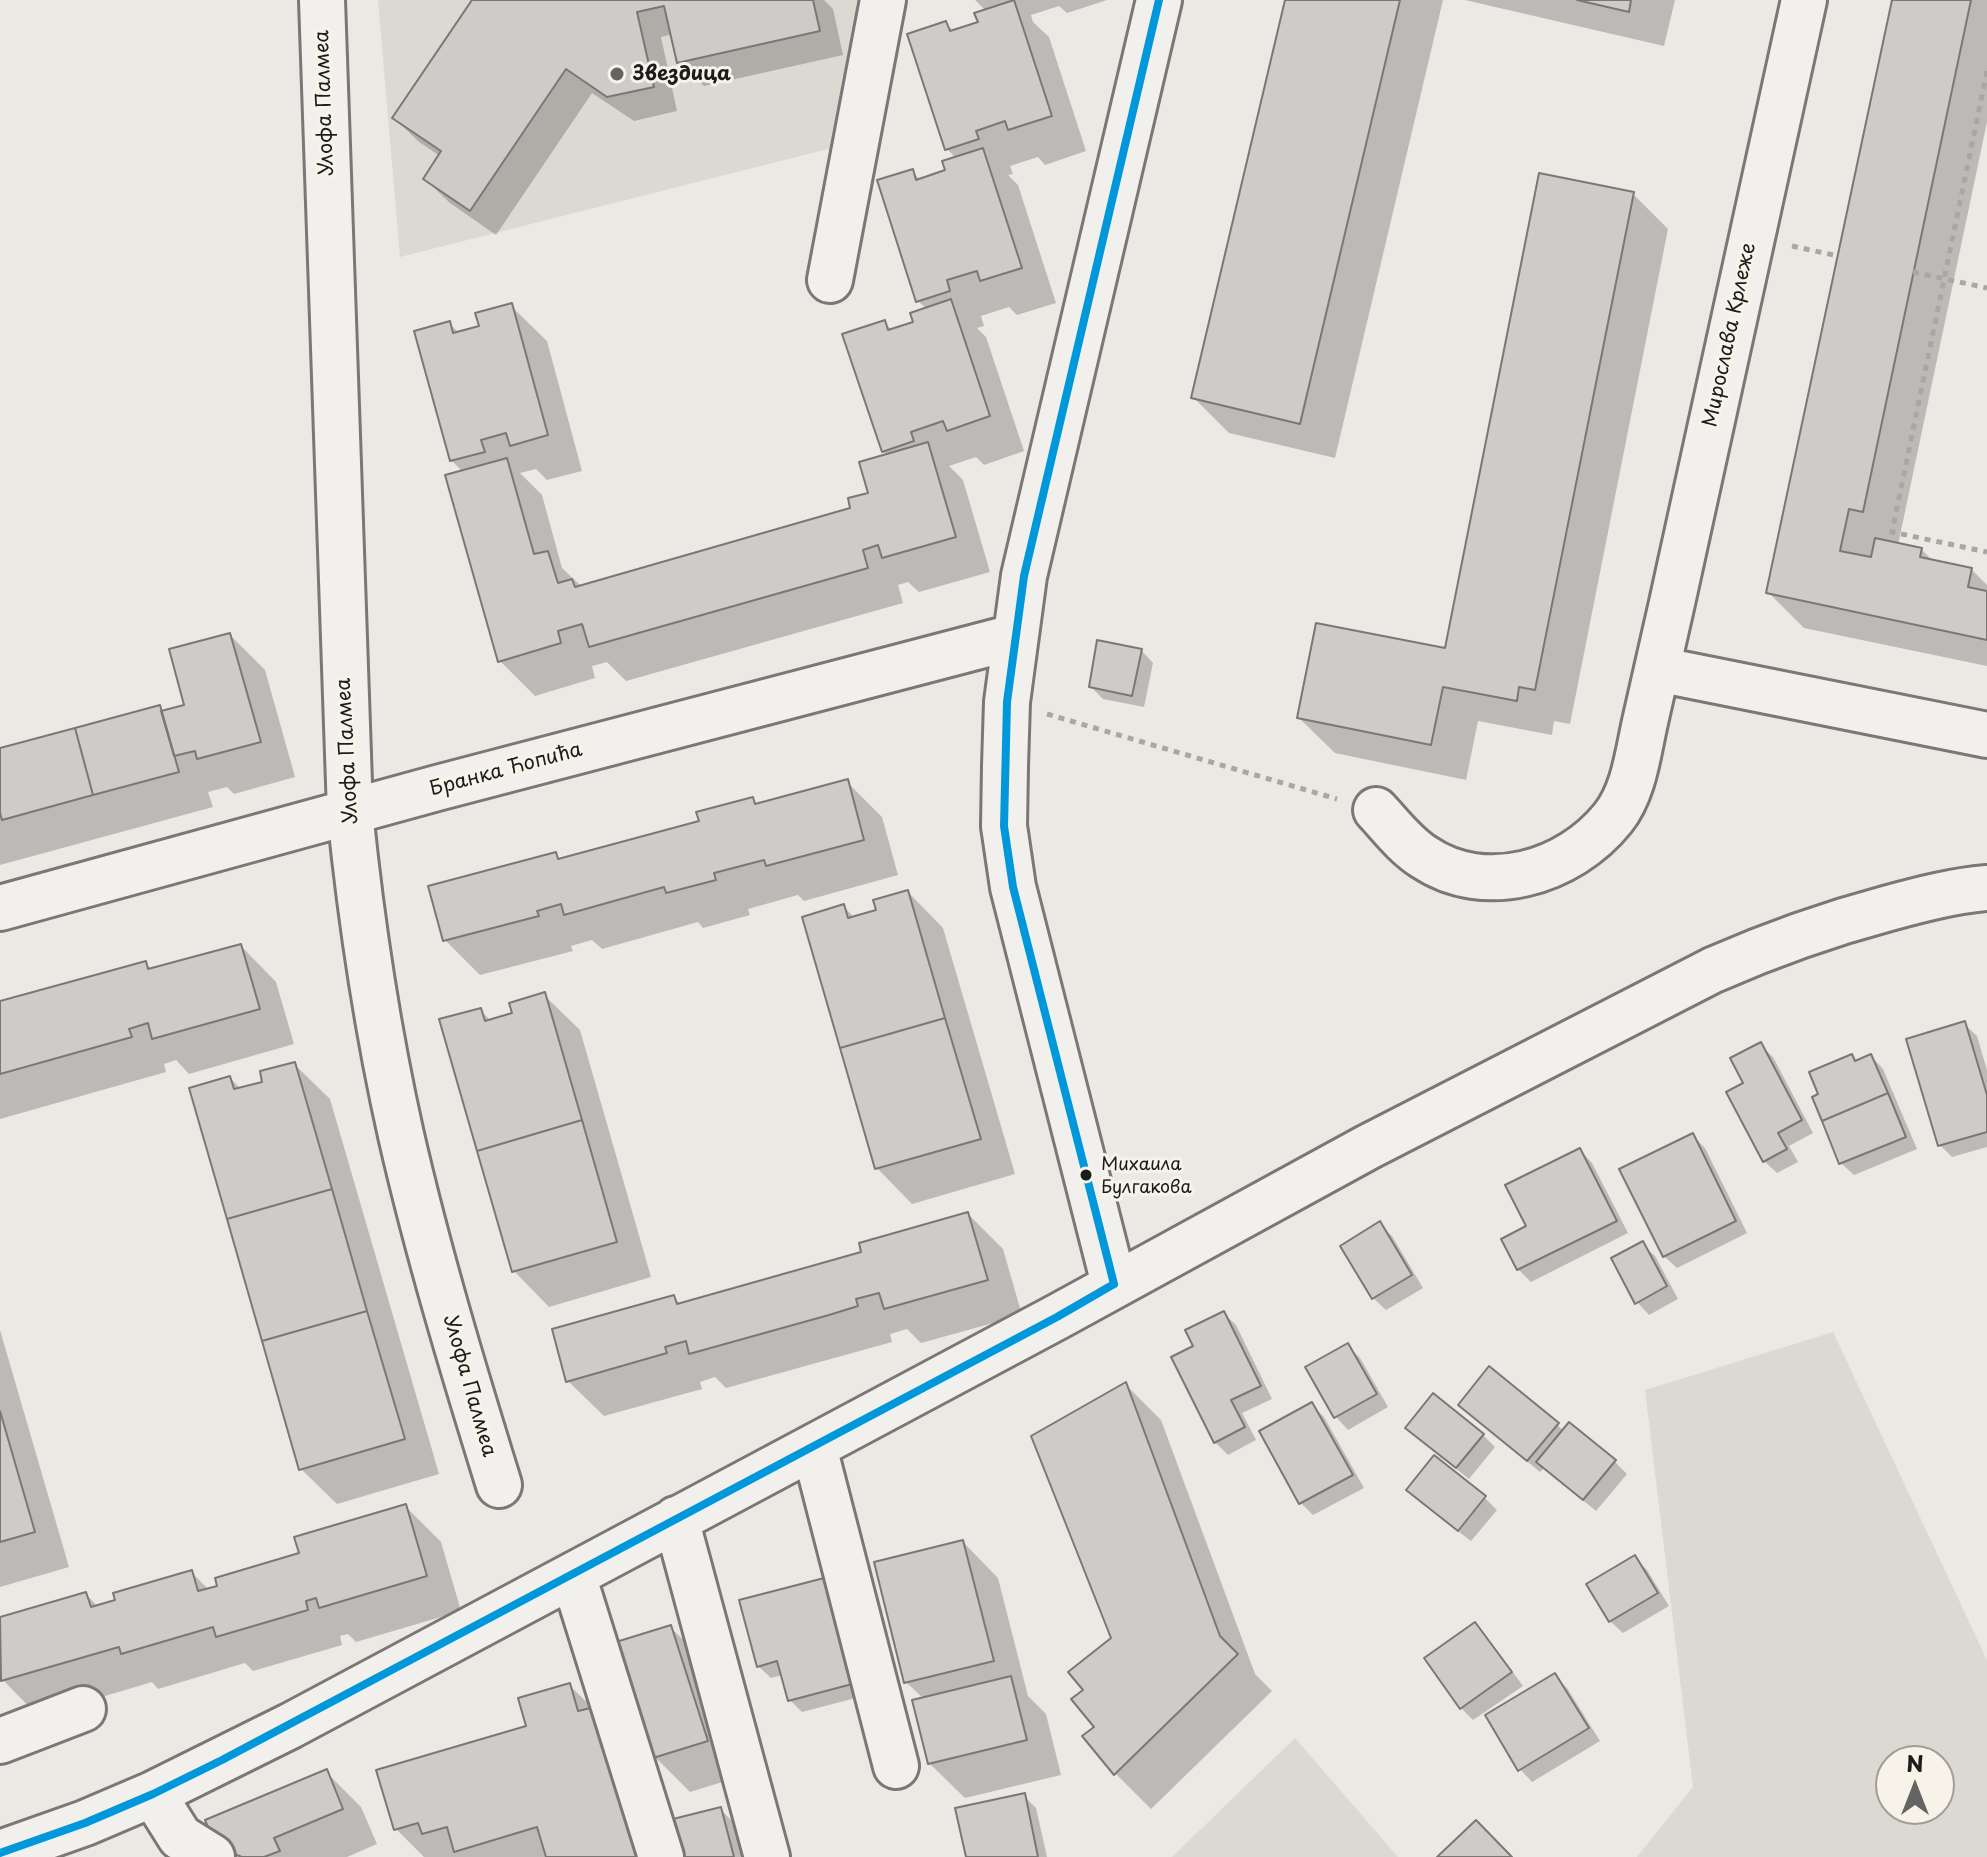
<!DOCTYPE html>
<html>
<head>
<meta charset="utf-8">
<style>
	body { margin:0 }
	#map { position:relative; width:1987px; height:1857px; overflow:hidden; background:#eae9e4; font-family:"Playpen Sans",sans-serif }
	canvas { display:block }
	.north { position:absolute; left:1875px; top:1745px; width:80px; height:80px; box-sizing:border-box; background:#f7f3e8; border:2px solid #9f9d96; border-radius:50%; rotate:0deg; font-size:22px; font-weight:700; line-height:32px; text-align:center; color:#1c1c1c }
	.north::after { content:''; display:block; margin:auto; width:28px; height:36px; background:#646462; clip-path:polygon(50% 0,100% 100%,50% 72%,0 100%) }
</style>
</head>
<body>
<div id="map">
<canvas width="1987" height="1857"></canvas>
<div class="north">N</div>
</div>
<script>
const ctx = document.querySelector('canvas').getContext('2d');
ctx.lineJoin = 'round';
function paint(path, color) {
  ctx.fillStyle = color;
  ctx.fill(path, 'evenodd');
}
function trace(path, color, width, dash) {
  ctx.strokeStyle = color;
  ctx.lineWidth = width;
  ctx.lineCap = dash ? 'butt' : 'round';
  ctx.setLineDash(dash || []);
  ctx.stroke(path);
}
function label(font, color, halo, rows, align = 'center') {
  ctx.font = font + ' "Playpen Sans",sans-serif';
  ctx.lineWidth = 6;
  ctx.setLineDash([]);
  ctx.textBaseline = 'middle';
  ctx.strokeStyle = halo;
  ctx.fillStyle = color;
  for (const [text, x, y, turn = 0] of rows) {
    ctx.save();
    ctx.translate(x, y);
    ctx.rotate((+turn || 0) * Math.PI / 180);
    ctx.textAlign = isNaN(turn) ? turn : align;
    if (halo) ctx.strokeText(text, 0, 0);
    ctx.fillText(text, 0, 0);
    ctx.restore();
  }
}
paint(new Path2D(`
	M378 0H866L832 148 400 257Z
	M1833 1332 1987 1660V1857H1637L1693 1787 1645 1390ZM1891 1761H1939V1809H1891Z
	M1295 1738 1398 1857H1172Z`), '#dbd9d2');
paint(new Path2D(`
	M471 0H824L833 9 843 55 704 86 679 62 673 34 661 37 677 111 634 121 592 93 496 235 450 203 425 179 440 156 419 142 394 118 473 2Z
	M975 0H1107L1067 13 1059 6 1031 15 1033 22 1049 37 1086 151 1045 165 1038 157 1010 166 1013 174 1008 175 1018 185 1056 303 1017 315 1009 307 981 316 984 326 977 328 986 337 1024 451 984 465 976 457 949 466 963 480 990 572 919 592 908 582 898 585 903 603 626 681 607 662 592 666 595 678 535 696 500 661 463 472 451 460 450 324 459 333 481 328 511 306 547 341 582 471 547 480 536 469 520 473 542 495 562 568 582 587 853 509 870 494 888 456 883 451 884 322 893 331 915 323 927 309 918 301 912 171 921 181 948 172 956 158 947 149 946 23 954 32 980 24 986 11Z
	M1287 0H1443L1335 458 1229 433 1193 397Z
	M1465 0H1675L1664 46Z
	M1894 0H1987V122L1898 545 1921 549 1933 561 1971 569 1987 585V666L1804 628 1769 593Z
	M1633 194 1668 229 1570 724 1554 721 1552 735 1478 721 1466 780 1335 753 1299 718 1446 650Z
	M230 635 265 670 295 777 234 794 227 787 208 792 213 807 0 865V750L159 707 165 712 187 706Z
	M1141 650 1153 663 1144 707 1103 699 1091 687Z
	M847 782 882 817 898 875 804 901 798 895 748 909 750 915 703 928 698 922 602 949 592 940 571 946 573 951 480 975 445 940 555 854 561 860 701 822 753 800 758 805Z
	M908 892 943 928 1015 1174 912 1204 877 1168 844 907 855 918 878 911Z
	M241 946 276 982 294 1044 189 1074 176 1060 164 1064 166 1072 0 1119V1003L145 963 153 970Z
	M544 995 580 1030 651 1277 549 1307 514 1271 480 1010 491 1021 515 1014Z
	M1964 1024 1977 1036 1987 1070V1147L1952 1157 1940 1145Z
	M1760 1045 1773 1057 1813 1133 1789 1146 1798 1162 1777 1173 1764 1161 1746 1084Z
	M1851 1056 1857 1062 1871 1056 1883 1069 1917 1149 1854 1175 1841 1163 1820 1095Z
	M294 1064 330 1099 439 1474 337 1504 301 1469 230 1078 241 1089 264 1083Z
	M1692 1135 1705 1148 1747 1233 1677 1268 1664 1256Z
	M1580 1150 1592 1163 1628 1233 1531 1282 1518 1269 1529 1227Z
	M968 1214 1003 1249 1022 1315 921 1343 907 1329 890 1334 892 1342 726 1388 715 1377 700 1382 702 1389 604 1416 568 1381 673 1297 681 1305 863 1253Z
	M1379 1224 1392 1236 1423 1288 1386 1310 1373 1298Z
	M1642 1244 1655 1256 1678 1299 1649 1315 1637 1302Z
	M1223 1313 1236 1325 1272 1399 1242 1413 1256 1440 1228 1455 1215 1442 1196 1347Z
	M0 1330 69 1567 0 1587Z
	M1348 1346 1360 1358 1388 1407 1348 1430 1336 1417 1308 1368Z
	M1126 1385 1161 1420 1255 1674 1272 1691 1151 1809 1116 1774 1085 1736 1096 1727 1086 1691 1114 1638Z
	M1311 1404 1324 1417 1364 1488 1313 1515 1301 1503 1261 1432Z
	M1473 1417 1557 1425 1564 1431 1614 1461 1627 1474 1596 1511 1544 1468 1540 1472Z
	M1408 1428 1483 1435 1495 1447 1469 1479 1420 1440Z
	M1409 1490 1484 1497 1497 1510 1471 1541 1421 1503Z
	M405 1506 441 1542 461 1611 356 1642 348 1634 340 1636 342 1645 253 1671 245 1663 158 1689 152 1682 38 1716 3 1680 0 1671V1619L86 1594 98 1607 191 1572 209 1590 301 1555Z
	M963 1542 998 1578 1028 1696 1046 1714 1061 1775 965 1798 929 1763 924 1699 906 1682Z
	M1635 1558 1647 1570 1669 1606 1623 1633 1610 1621Z
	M741 1601 867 1695 802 1712 790 1700 783 1675 771 1678 758 1666Z
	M1475 1624 1487 1637 1523 1686 1473 1720 1461 1708Z
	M670 1627 706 1662 742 1776 690 1792 655 1757Z
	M1555 1676 1567 1688 1600 1741 1532 1782 1520 1769Z
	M569 1685 594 1709 667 1857H424L396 1829 529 1728Z
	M326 1772 361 1807 377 1844 347 1857H229Z
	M1024 1796 1036 1808 1047 1857H968Z
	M720 1809 755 1844 759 1857H685Z`), '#0003');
const building = new Path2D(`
	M472 0H813L820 31 677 63 664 6 637 12 654 87 607 97 566 69 470 211 423 179 441 151 392 118Z
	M1014 0 1052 116 1008 130 1005 121 976 131 979 139 945 150 907 34 946 21 950 31 978 22 974 13Z
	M1285 0H1400L1300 424 1191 398Z
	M1577 0H1631L1629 12Z
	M1892 0H1971L1863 512 1849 509 1840 551 1871 557 1875 538 1922 548 1920 557 1972 568 1968 587 1987 591V640L1766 593Z
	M983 148 1022 268 980 281 977 271 947 280 950 291 916 302 877 180 913 169 916 180 945 170 942 161Z
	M1539 173 1634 192 1535 690 1519 687 1517 701 1443 687 1431 745 1297 718 1316 623 1445 648Z
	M951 299 990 416 947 431 943 421 911 432 914 441 882 452 842 334 885 320 888 330 913 322 910 313Z
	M512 303 548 435 510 446 506 433 481 440 485 452 450 461 414 331 450 321 453 333 479 326 475 313Z
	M928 442 956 537 882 558 878 545 863 550 868 568 589 647 582 624 558 631 561 643 498 662 445 475 507 458 534 554 548 551 558 583 572 579 575 587 850 508 848 498 868 493 859 462Z
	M230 633 261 742 197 759 195 751 174 756 161 711 184 705 169 649Z
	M1097 640 1142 649 1132 696 1089 687Z
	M160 705 179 772 93 795 75 728Z
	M75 728 93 795 2 820 0 813V748Z
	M848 779 864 840 766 866 764 860 714 873 716 880 666 893 664 887 564 915 561 904 537 911 539 916 443 941 428 886 556 852 558 859 699 821 696 812 753 797 755 804Z
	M908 890 945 1018 840 1048 802 917 844 904 848 918 876 910 873 900Z
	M241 944 260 1009 152 1039 148 1023 129 1029 132 1037 0 1074V1001L146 961 148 969Z
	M545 992 582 1120 477 1151 439 1019 481 1008 485 1021 512 1013 509 1003Z
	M945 1018 981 1139 875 1169 840 1048Z
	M1965 1021 1987 1095V1132L1938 1146 1906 1039Z
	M1761 1042 1802 1120 1778 1133 1787 1149 1763 1162 1726 1092 1743 1083 1730 1058Z
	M1852 1054 1855 1061 1871 1054 1888 1093 1822 1121 1812 1097 1818 1094 1809 1072Z
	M295 1062 332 1189 227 1219 189 1088 230 1076 234 1089 262 1082 260 1071Z
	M1888 1093 1906 1137 1839 1164 1822 1121Z
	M582 1120 617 1242 512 1272 477 1151Z
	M1693 1133 1736 1221 1663 1257 1619 1169Z
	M1580 1148 1617 1221 1517 1270 1501 1239 1526 1226 1505 1185Z
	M332 1189 367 1311 262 1341 227 1219Z
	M968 1212 988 1280 884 1309 879 1293 856 1299 858 1306 829 1315 689 1354 686 1341 665 1347 667 1353 566 1382 552 1329 674 1295 677 1304 861 1252 859 1243Z
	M1380 1221 1412 1275 1372 1299 1340 1246Z
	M1643 1241 1667 1286 1635 1304 1611 1258Z
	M367 1311 405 1439 299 1470 262 1341Z
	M1224 1311 1261 1386 1231 1400 1245 1427 1214 1443 1171 1357 1193 1346 1185 1330Z
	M1348 1343 1377 1394 1334 1418 1305 1367Z
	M1489 1366 1559 1423 1527 1461 1458 1405Z
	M1126 1382 1220 1636 1238 1654 1114 1775 1082 1736 1094 1727 1071 1699 1083 1690 1068 1672 1111 1638 1031 1436Z
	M1433 1393 1484 1434 1456 1468 1405 1428Z
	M1312 1402 1353 1475 1299 1504 1259 1431Z
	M0 1411 35 1532 0 1542Z
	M1569 1422 1616 1460 1583 1500 1536 1462Z
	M1434 1455 1486 1496 1458 1531 1406 1490Z
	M406 1504 427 1576 319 1608 316 1598 306 1601 308 1610 216 1637 213 1627 121 1654 119 1647 1 1681 0 1617 86 1592 91 1607 115 1600 113 1593 192 1570 198 1591 217 1586 215 1578 299 1553 294 1537Z
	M963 1540 994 1661 904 1683 874 1562Z
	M1635 1555 1658 1593 1609 1622 1586 1584Z
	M828 1577 856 1683 788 1701 777 1661 757 1667 739 1600Z
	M1475 1622 1512 1672 1460 1709 1424 1658Z
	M671 1625 708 1741 653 1758 616 1642Z
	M1555 1673 1589 1728 1518 1771 1485 1715Z
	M1011 1676 1027 1740 928 1764 912 1700Z
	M570 1683 578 1711 599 1706 643 1857H546L537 1827 454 1852 447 1827 422 1834 418 1823 394 1830 376 1770 526 1726 518 1698Z
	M327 1769 343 1809 274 1838 280 1851 264 1857H242L216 1847 205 1820Z
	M1025 1793 1038 1857H966L955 1808Z
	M721 1807 734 1857H683L673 1819Z
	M1476 1820 1512 1857H1437Z`);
paint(building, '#cdccc9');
trace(building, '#797876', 2);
const minor = new Path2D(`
	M322 0 350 812C361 920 377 1028 401 1135 428 1253 463 1369 499 1485
	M830 280 883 0
	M1657 669 1987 735
	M1376 810C1391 826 1405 845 1424 857 1485 898 1569 873 1613 818 1634 792 1638 753 1645 722 1654 682 1663 643 1672 603 1716 402 1760 201 1804 0
	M0 908 437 788 1014 637
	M1114 1284 1013 887 1004 826 1005 766 1007 702 1024 576 1159 0
	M814 1447 896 1766
	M676 1519 767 1857
	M573 1575 661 1857
	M0 1741 83 1709
	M153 1794 180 1837 212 1857
	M0 1853 85 1823 153 1794 290 1726 1057 1317 1368 1147 1713 970C1770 945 1829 924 1889 908 1922 899 1953 891 1987 888`);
trace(minor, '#797876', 50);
trace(new Path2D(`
	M1987 71 1892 532 1987 552
	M1792 246 1838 256
	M1913 272 1987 288
	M1047 714 1337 799`), '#a8a7a4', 5, [6, 6]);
trace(minor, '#f1f0ec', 44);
trace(new Path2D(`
	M1114 1284 1013 887 1004 826 1007 702 1024 576 1159 0
	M0 1853 85 1823 153 1794 222 1760 1057 1317 1114 1284`), '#0098da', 8);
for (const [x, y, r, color] of [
	[617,74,8,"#646462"],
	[1086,1175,7,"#1c1c1c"]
]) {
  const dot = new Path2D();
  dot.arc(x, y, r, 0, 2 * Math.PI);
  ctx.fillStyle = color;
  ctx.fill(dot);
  trace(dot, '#f7f3e8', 3);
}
label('18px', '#1c1c1c', '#f7f3e8', [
	["Михаила",1101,1165],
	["Булгакова",1101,1188]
], 'left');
label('bold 20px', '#1c1c1c', '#f7f3e8', [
	["Звездица",633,74]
], 'left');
label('20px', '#1c1c1c', '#f7f3e8', [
	["Улофа Палмеа",325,103,-92],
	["Мирослава Крлеже",1730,335,-78],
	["Улофа Палмеа",348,751,-93],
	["Бранка Ћопића",506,770,-15],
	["Улофа Палмеа",469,1386,74]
]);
</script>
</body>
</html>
